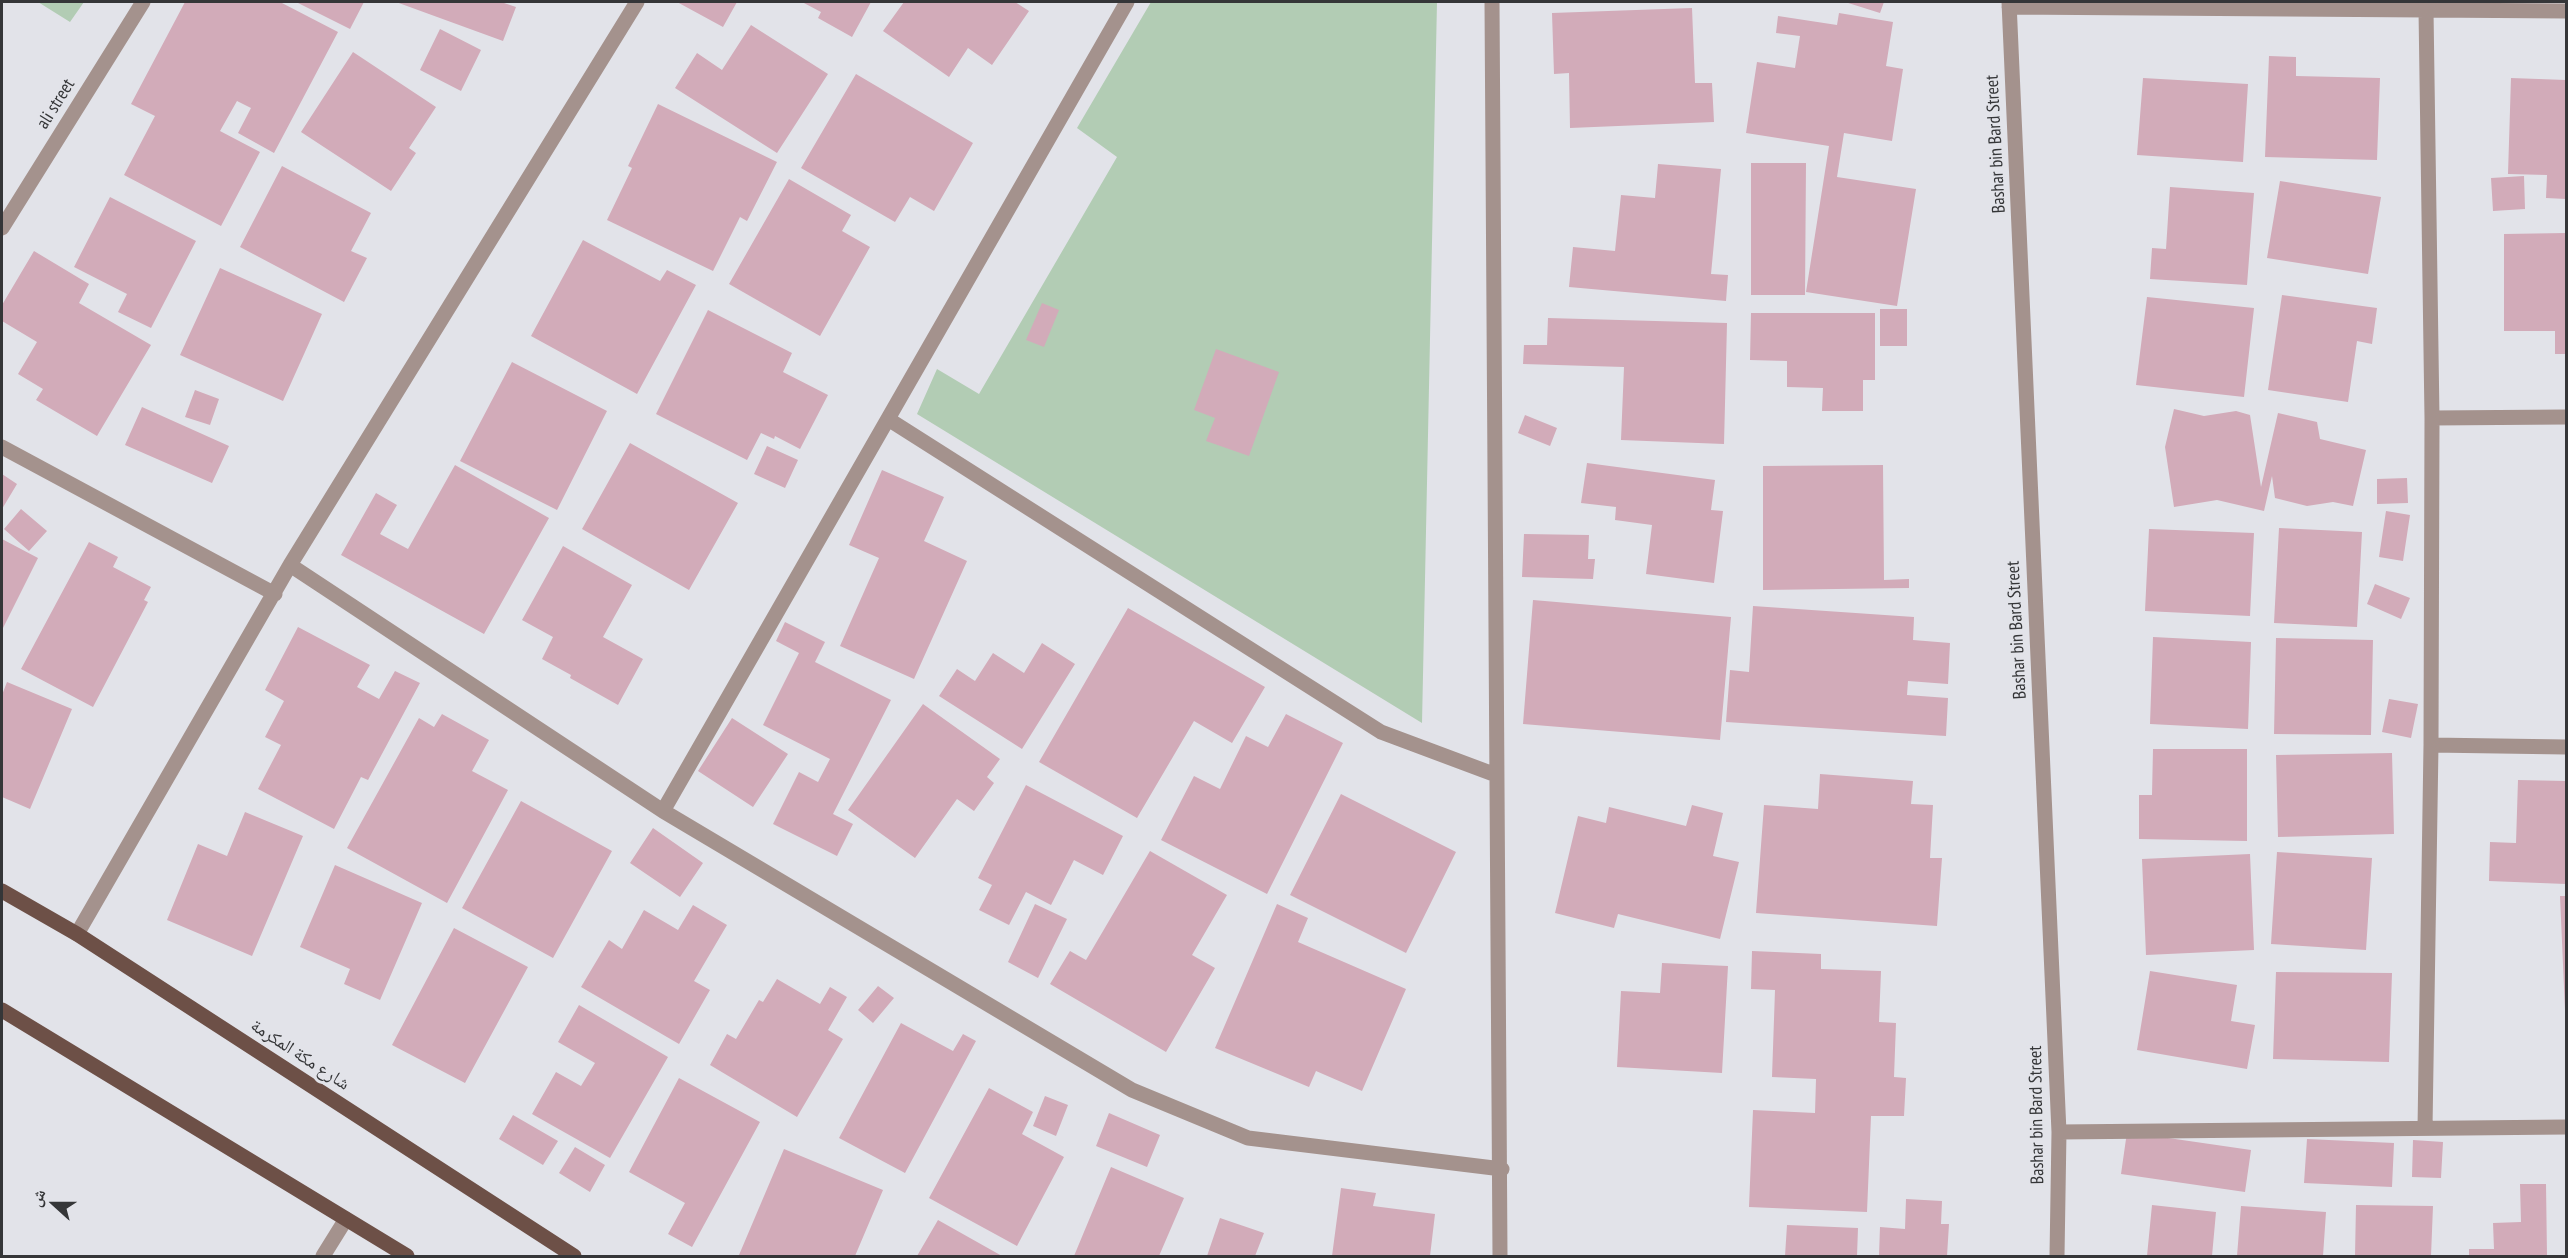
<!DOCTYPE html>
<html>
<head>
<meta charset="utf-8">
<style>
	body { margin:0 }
	#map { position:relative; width:2568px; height:1258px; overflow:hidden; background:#e2e3e9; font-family:"PT Sans Narrow","Noto Naskh Arabic",sans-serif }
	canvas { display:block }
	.frame { position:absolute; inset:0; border:3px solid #353638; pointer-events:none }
	.north { position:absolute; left:24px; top:1174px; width:60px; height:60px; -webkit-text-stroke:4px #e2e3e9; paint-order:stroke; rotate:291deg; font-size:16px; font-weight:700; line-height:24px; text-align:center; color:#353638 }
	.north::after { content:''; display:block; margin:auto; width:21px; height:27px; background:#353638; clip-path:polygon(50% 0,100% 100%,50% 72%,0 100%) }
</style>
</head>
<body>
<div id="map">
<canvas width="2568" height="1258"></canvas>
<div class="frame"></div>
<div class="north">ش</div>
</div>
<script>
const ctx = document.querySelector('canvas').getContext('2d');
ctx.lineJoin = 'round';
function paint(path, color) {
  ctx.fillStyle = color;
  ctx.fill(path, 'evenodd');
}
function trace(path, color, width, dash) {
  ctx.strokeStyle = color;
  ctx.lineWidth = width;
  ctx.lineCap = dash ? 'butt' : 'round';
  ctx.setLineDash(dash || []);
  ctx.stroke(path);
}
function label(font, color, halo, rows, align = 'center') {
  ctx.font = font + ' "PT Sans Narrow","Noto Naskh Arabic",sans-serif';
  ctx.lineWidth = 6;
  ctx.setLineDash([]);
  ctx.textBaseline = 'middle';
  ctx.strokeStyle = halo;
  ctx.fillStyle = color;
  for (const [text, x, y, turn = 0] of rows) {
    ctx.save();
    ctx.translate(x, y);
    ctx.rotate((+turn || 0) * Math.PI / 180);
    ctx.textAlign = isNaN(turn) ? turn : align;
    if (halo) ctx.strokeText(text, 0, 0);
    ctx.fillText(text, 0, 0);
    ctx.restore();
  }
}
paint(new Path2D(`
	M38 2H84L70 22Z
	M1151 2H1437L1422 723 917 414 937 369 979 394 1117 157 1077 128Z`), '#b2ccb4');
paint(new Path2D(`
	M185 2H280L338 32 274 153 238 133 251 108 237 101 220 131 260 152 221 226 124 175 155 116 131 104Z
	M296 2H364L350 29Z
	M396 2H501L516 7 503 41Z
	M677 2H737L723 27Z
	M802 2H871L852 37 818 18 821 12Z
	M904 2H1015L1029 11 992 65 968 48 949 77 883 31Z
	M1845 2H1884L1880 13Z
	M1692 8 1695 83H1712L1714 122 1570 128 1569 73 1554 74 1552 13Z
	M1839 13 1893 22 1886 66 1903 69 1892 141 1844 133 1837 177 1916 189 1897 306 1806 292 1829 146 1746 133 1757 62 1795 68 1800 36 1776 33 1778 16 1837 25Z
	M751 25 828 74 777 153 675 88 697 53 722 70Z
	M440 29 481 50 461 91 420 70Z
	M353 52 436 107 409 148 416 153 391 191 301 132Z
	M2269 56 2296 57V76L2380 78 2377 160 2265 157Z
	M856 74 973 143 934 211 910 197 895 222 801 168Z
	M2143 78 2248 84 2243 162 2137 155Z
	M2511 78 2566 80V199L2546 198 2547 175 2508 174Z
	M658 104 777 162 747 221 740 217 713 271 607 220 632 168 628 166Z
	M1751 163H1806L1805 295H1751Z
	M1658 164 1721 169 1711 274 1728 275 1726 301 1569 287 1573 247 1615 251 1621 195 1655 198Z
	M282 166 371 213 351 251 367 258 344 302 240 247Z
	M2524 176 2525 209 2493 211 2491 178Z
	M789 179 851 215 842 231 870 247 820 336 729 284Z
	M2280 181 2381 197 2368 274 2267 258Z
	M2170 187 2254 193 2247 285 2150 279 2152 248 2166 249Z
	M110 197 196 241 151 328 118 312 127 294 74 267Z
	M2566 233V354H2555V331H2504V234Z
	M583 240 660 281 667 270 696 285 637 394 531 336Z
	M34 251 89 284 79 303 151 345 97 436 36 400 43 389 18 374 37 342 2 321V305Z
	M220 268 322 314 283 401 180 355Z
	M2282 295 2377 308 2372 344 2357 341 2348 402 2268 390Z
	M2147 297 2254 308 2244 397 2136 385Z
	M1042 303 1059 310 1044 347 1026 340Z
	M1880 309H1907V346H1880Z
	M708 310 792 353 783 372 828 395 800 449 775 436 774 439 761 433 747 460 656 414Z
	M1751 313H1875V380H1863V411H1822L1823 388 1787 387V361L1750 360Z
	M1548 318 1727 323 1724 444 1621 440 1624 367 1523 364 1524 345H1547Z
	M1216 349 1279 372 1249 456 1206 441 1215 418 1194 410Z
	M512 362 607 411 557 510 460 461Z
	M195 390 219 399 210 425 185 417Z
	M142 407 229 446 212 483 125 445Z
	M2174 409 2204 416 2236 411 2250 415 2261 487 2278 413 2317 422 2320 439 2366 450 2353 506 2333 502 2307 506 2275 498 2272 476 2264 511 2217 500 2174 507 2165 447Z
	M1525 415 1557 428 1550 446 1518 433Z
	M630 443 738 503 689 590 582 529Z
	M767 446 798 460 785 488 754 474Z
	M1587 463 1715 480 1711 510 1723 511 1714 583 1646 574 1652 525 1615 520 1616 507 1581 503Z
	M455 465 549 518 484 634 341 555 376 493 397 505 380 534 408 549Z
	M1883 465 1884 580 1909 579V588L1763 590V466Z
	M882 470 944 497 924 541 967 561 914 679 840 646 879 558 849 545Z
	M2 474 17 484 2 509Z
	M2407 478 2408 503 2377 504V479Z
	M21 509 47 531 29 551 4 529Z
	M2386 511 2410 515 2403 561 2379 557Z
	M2279 528 2362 532 2357 627 2274 623Z
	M2149 529 2254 533 2250 616 2145 611Z
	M1524 534 1589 535 1588 559H1595L1593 579 1522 577Z
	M2 539 38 558 2 630Z
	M89 542 118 557 113 567 151 587 144 600 148 602 93 707 21 669Z
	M563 546 632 585 603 637 643 659 618 705 570 678 571 675 542 659 553 637 522 620Z
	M2375 584 2410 598 2401 619 2367 604Z
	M1533 600 1731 617 1720 740 1523 724Z
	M1753 606 1914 617 1913 640 1950 643 1948 684 1908 681 1907 695 1948 698 1946 736 1726 722 1730 670 1749 672Z
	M1128 608 1265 687 1232 743 1194 721 1137 818 1039 762Z
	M785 622 825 642 815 662 891 700 833 814 853 824 837 856 773 824 799 772 818 782 830 759 763 725 799 653 776 641Z
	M298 627 370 665 357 687 379 699 395 671 420 683 368 780 361 777 334 829 258 789 281 745 265 737 284 701 265 690Z
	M2153 637 2251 642 2248 729 2150 724Z
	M2276 638 2373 640 2371 735 2274 734Z
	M1042 643 1075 664 1022 749 939 696 957 669 975 681 993 653 1024 673Z
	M7 682 72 709 30 809 2 797V695Z
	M2389 699 2418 704 2411 738 2382 732Z
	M923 704 1000 759 987 777 994 783 974 811 957 799 915 858 848 810Z
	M442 714 489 740 472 771 508 790 447 903 347 848 419 718 434 727Z
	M1286 714 1343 743 1267 894 1161 840 1194 776 1220 789 1246 736 1268 747Z
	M732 718 788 754 753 807 698 771Z
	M2153 749H2247V841L2139 839V795H2152Z
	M2392 753 2394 834 2278 837 2276 755Z
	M1820 774 1913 781 1911 804 1933 805 1930 858H1942L1937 926 1756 913 1764 805 1818 809Z
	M2518 780 2566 781V884L2489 881 2490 842 2516 843Z
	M1026 785 1123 836 1103 875 1074 860 1051 905 1026 892 1009 925 979 910 992 885 978 878Z
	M1341 794 1456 852 1406 953 1290 895Z
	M521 801 612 851 553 958 462 908Z
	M1692 805 1723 813 1713 856 1739 862 1720 939 1618 914 1614 928 1555 913 1578 816 1606 823 1609 807 1686 826Z
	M245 812 303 836 252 956 167 920 198 844 227 856Z
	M653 828 703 863 680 897 630 863Z
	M1150 851 1227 895 1192 955 1215 968 1166 1052 1050 984 1070 951 1086 960Z
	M2277 852 2372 858 2366 950 2271 944Z
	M2250 854 2254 950 2146 955 2142 859Z
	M335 865 422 903 380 1000 344 984 350 969 300 947Z
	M2560 896H2566V1010H2565Z
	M1035 904 1067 919 1038 978 1008 962Z
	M1277 904 1308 918 1298 942 1406 989 1362 1091 1316 1071 1309 1087 1215 1048Z
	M693 905 727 925 694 981 710 990 679 1044 581 987 609 940 622 949 644 910 678 930Z
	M454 928 528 967 465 1083 392 1045Z
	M1752 951 1821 954V969L1881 971 1879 1022 1896 1023 1894 1077 1906 1078 1904 1116H1871L1867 1212 1749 1207 1753 1110 1815 1113 1816 1079 1772 1077 1775 990 1751 989Z
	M1662 963 1728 966 1722 1073 1617 1067 1621 991 1660 993Z
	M2150 971 2237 985 2231 1021 2255 1025 2247 1069 2137 1050Z
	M2276 972 2392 973 2389 1062 2273 1059Z
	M777 979 820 1004 830 987 847 997 828 1030 843 1039 797 1117 710 1065 727 1034 736 1039 759 1000 763 1002Z
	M878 986 894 998 873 1023 858 1010Z
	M579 1005 668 1057 610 1158 532 1114 556 1072 581 1086 595 1063 558 1042Z
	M901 1023 953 1051 963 1034 976 1041 905 1173 839 1138Z
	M679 1078 760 1122 692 1247 668 1234 685 1203 629 1172Z
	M989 1088 1033 1112 1022 1134 1064 1157 1017 1246 929 1198Z
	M1045 1096 1068 1105 1056 1136 1033 1126Z
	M1109 1113 1160 1135 1147 1167 1096 1146Z
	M513 1115 558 1141 543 1165 499 1139Z
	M2127 1132 2251 1150 2245 1192 2121 1174Z
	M2307 1139 2394 1143 2392 1187 2304 1183Z
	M2413 1140 2443 1142 2441 1178 2412 1177Z
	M575 1147 605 1165 590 1192 559 1173Z
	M784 1149 883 1190 855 1256 739 1255Z
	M1111 1167 1184 1198 1159 1256H1074Z
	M2520 1184H2546L2547 1256H2469V1249H2494L2493 1223 2521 1222Z
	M1341 1188 1376 1193 1373 1206 1435 1214 1430 1256H1332Z
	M1906 1199 1942 1201 1941 1224H1949L1947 1256H1879L1880 1227 1905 1229Z
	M2152 1205 2216 1212 2212 1256H2147Z
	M2356 1205 2433 1206 2431 1256H2355Z
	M2241 1206 2326 1212 2323 1256H2237Z
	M1220 1218 1264 1233 1255 1256H1207Z
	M938 1220 1002 1256H917Z
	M1787 1225 1858 1228 1857 1256H1785Z`), '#d2abb9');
trace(new Path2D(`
	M1492 2 1500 1256
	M2009 2 2059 1132 2057 1256
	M2009 7 2566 11
	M2 228 143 2
	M2432 418 2566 417
	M888 419 1381 732 1496 775
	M2 447 275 594
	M290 565 663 811 1132 1090 1248 1138 1502 1169
	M2431 745 2566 747
	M663 811 1127 2
	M77 934 290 565 637 2
	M2425 1128 2431 745 2432 418 2426 10
	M2059 1132 2566 1127
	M323 1256 346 1219`), '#a4928d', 15);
trace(new Path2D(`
	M2 891 77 934 574 1256
	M2 1010 407 1256`), '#6d5047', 15);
label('18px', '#353638', '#e2e3e9', [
	["ali street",56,104,-58],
	["Bashar bin Bard Street",1996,144,-93],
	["Bashar bin Bard Street",2017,630,-93],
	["شارع مكة المكرمة",300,1055,33],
	["Bashar bin Bard Street",2037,1115,-91]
]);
</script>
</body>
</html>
